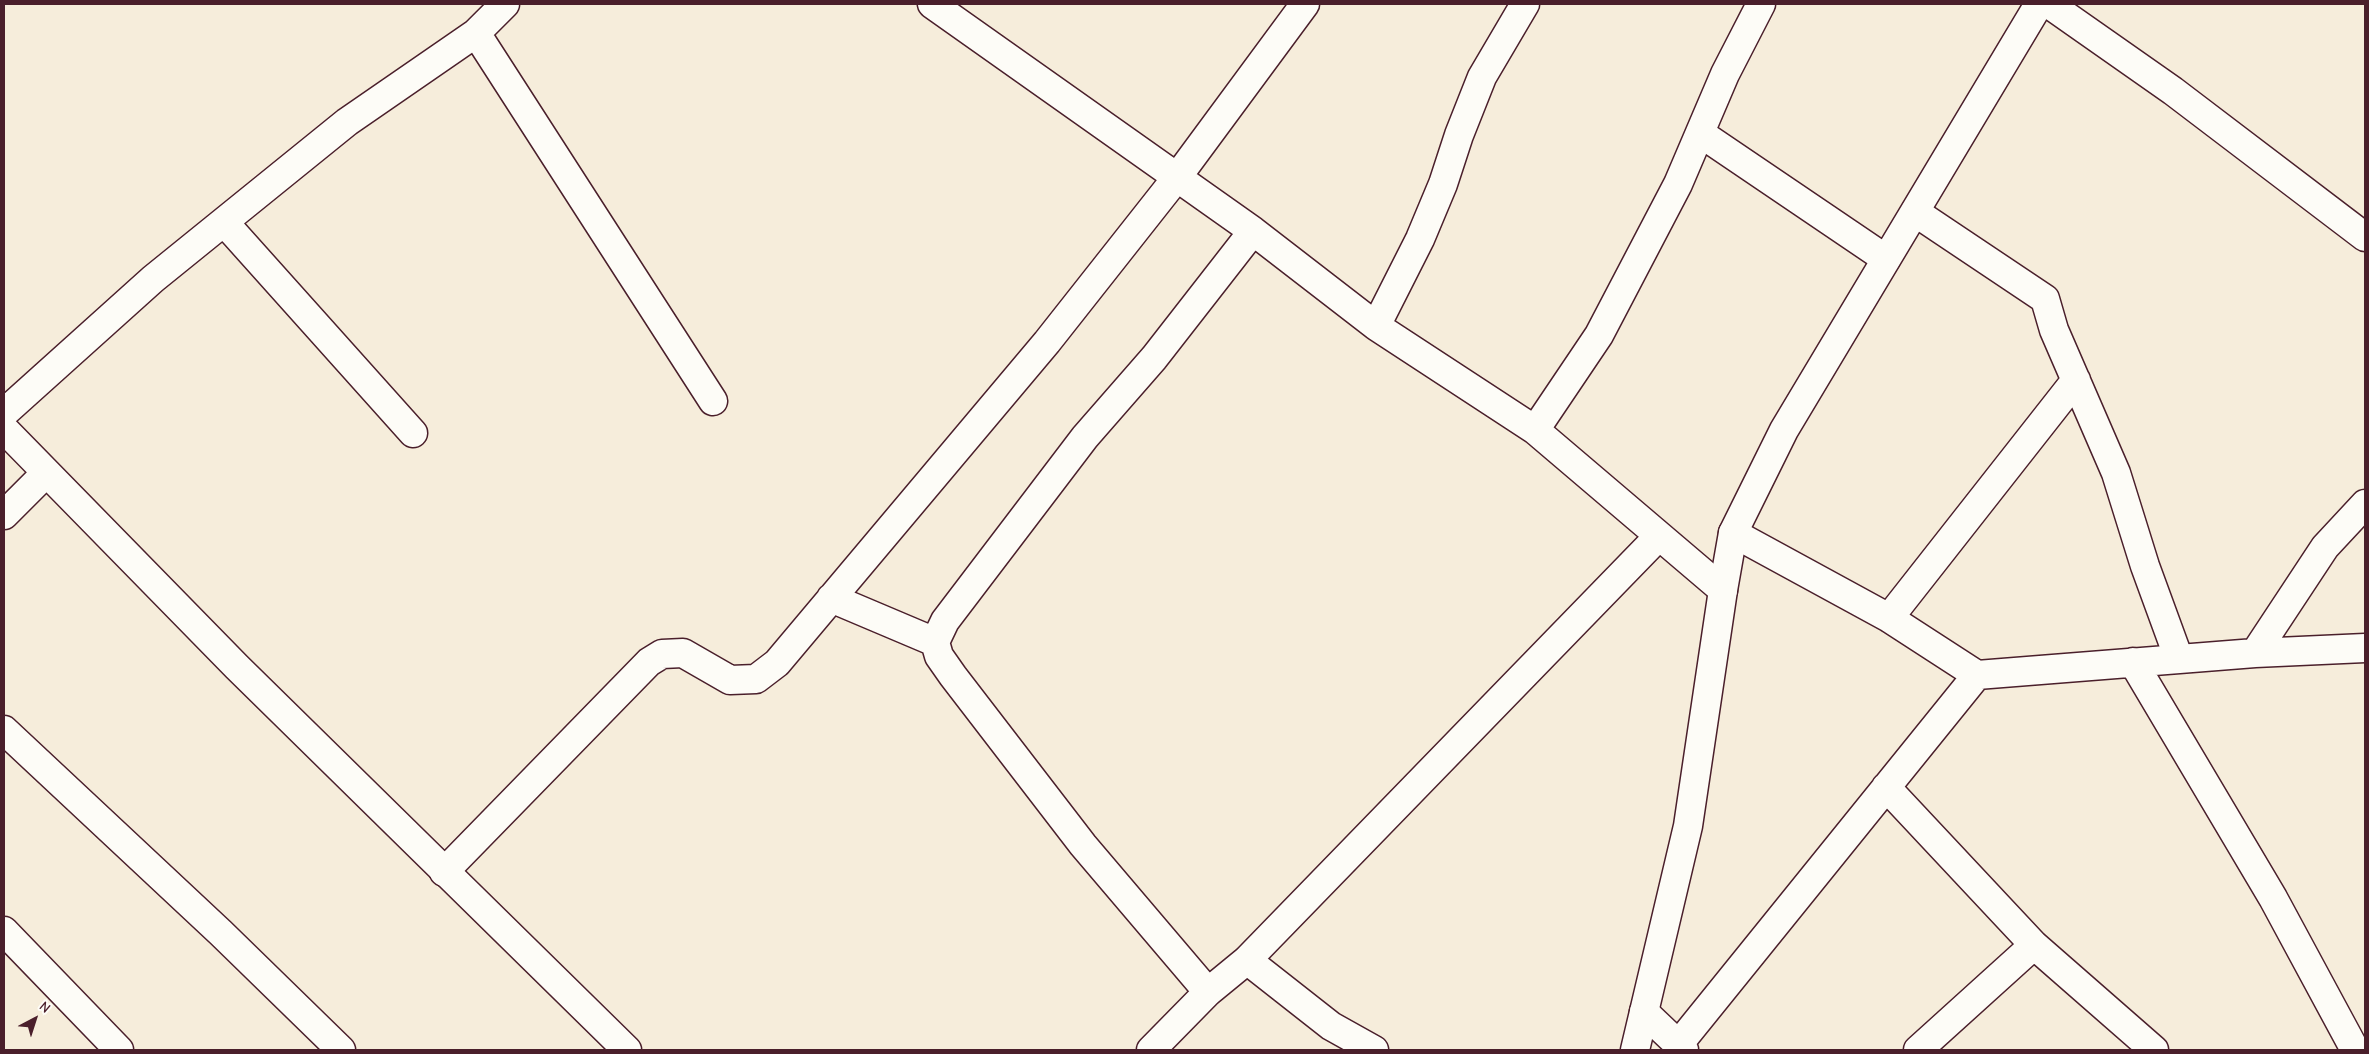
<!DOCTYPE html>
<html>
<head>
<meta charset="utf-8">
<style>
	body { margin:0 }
	#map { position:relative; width:2369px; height:1054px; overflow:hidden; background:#f6eddb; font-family:"Comic Neue",sans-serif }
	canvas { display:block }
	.frame { position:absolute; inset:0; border:5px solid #4a1f2b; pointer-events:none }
	.north { position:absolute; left:10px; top:994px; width:50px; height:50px; -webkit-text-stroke:4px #fdfcf7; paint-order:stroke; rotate:40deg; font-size:14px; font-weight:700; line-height:20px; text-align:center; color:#4a1f2b }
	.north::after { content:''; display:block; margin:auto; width:18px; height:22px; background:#4a1f2b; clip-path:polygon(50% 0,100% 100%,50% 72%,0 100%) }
</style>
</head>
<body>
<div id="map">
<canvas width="2369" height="1054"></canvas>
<div class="frame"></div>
<div class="north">N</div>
</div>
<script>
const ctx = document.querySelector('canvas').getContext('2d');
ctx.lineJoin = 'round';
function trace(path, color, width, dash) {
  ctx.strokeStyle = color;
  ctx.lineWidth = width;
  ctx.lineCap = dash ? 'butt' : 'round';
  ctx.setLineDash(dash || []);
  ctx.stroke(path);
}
const minor = new Path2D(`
	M932 4 1253 231 1376 326 1535 430 1723 590
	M2049 4 2173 91 2365 237
	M476 33 713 401
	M1700 133 1886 259
	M1915 212 2045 299 2054 330 2116 473 2145 566 2179 659
	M224 222 413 433
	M1376 326 1420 239 1443 184 1459 135 1482 77 1525 4
	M4 413 153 279 347 122 476 33 505 4
	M1535 430 1599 335 1678 184 1725 74 1761 4
	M4 515 46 473
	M1733 533 1889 618 1977 675 2255 653 2365 648
	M831 598 935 642
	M1889 618 2076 380
	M2255 653 2325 547 2365 504
	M2133 662 2273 898 2355 1050
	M4 730 221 933 341 1050
	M1886 787 2034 945 2154 1050
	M444 872 649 662 662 654 683 653 730 680 756 679 777 663 1047 342 1178 176 1305 4
	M4 931 119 1050
	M1247 960 1331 1026 1374 1050
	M1208 992 1083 845 953 676 939 656 935 642 945 621 1085 437 1154 358 1253 231
	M1644 1012 1684 1050
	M1678 1045 1977 675
	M1151 1050 1208 992 1247 960 1659 536
	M1918 1050 2034 945`);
const tertiary = new Path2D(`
	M4 429 237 667 627 1050
	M1635 1050 1688 826 1723 590 1733 533 1784 430 2039 4`);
trace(minor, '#4a1f2b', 31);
trace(tertiary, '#4a1f2b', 31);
trace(minor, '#fdfcf7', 28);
trace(tertiary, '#fdfcf7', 28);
</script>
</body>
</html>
